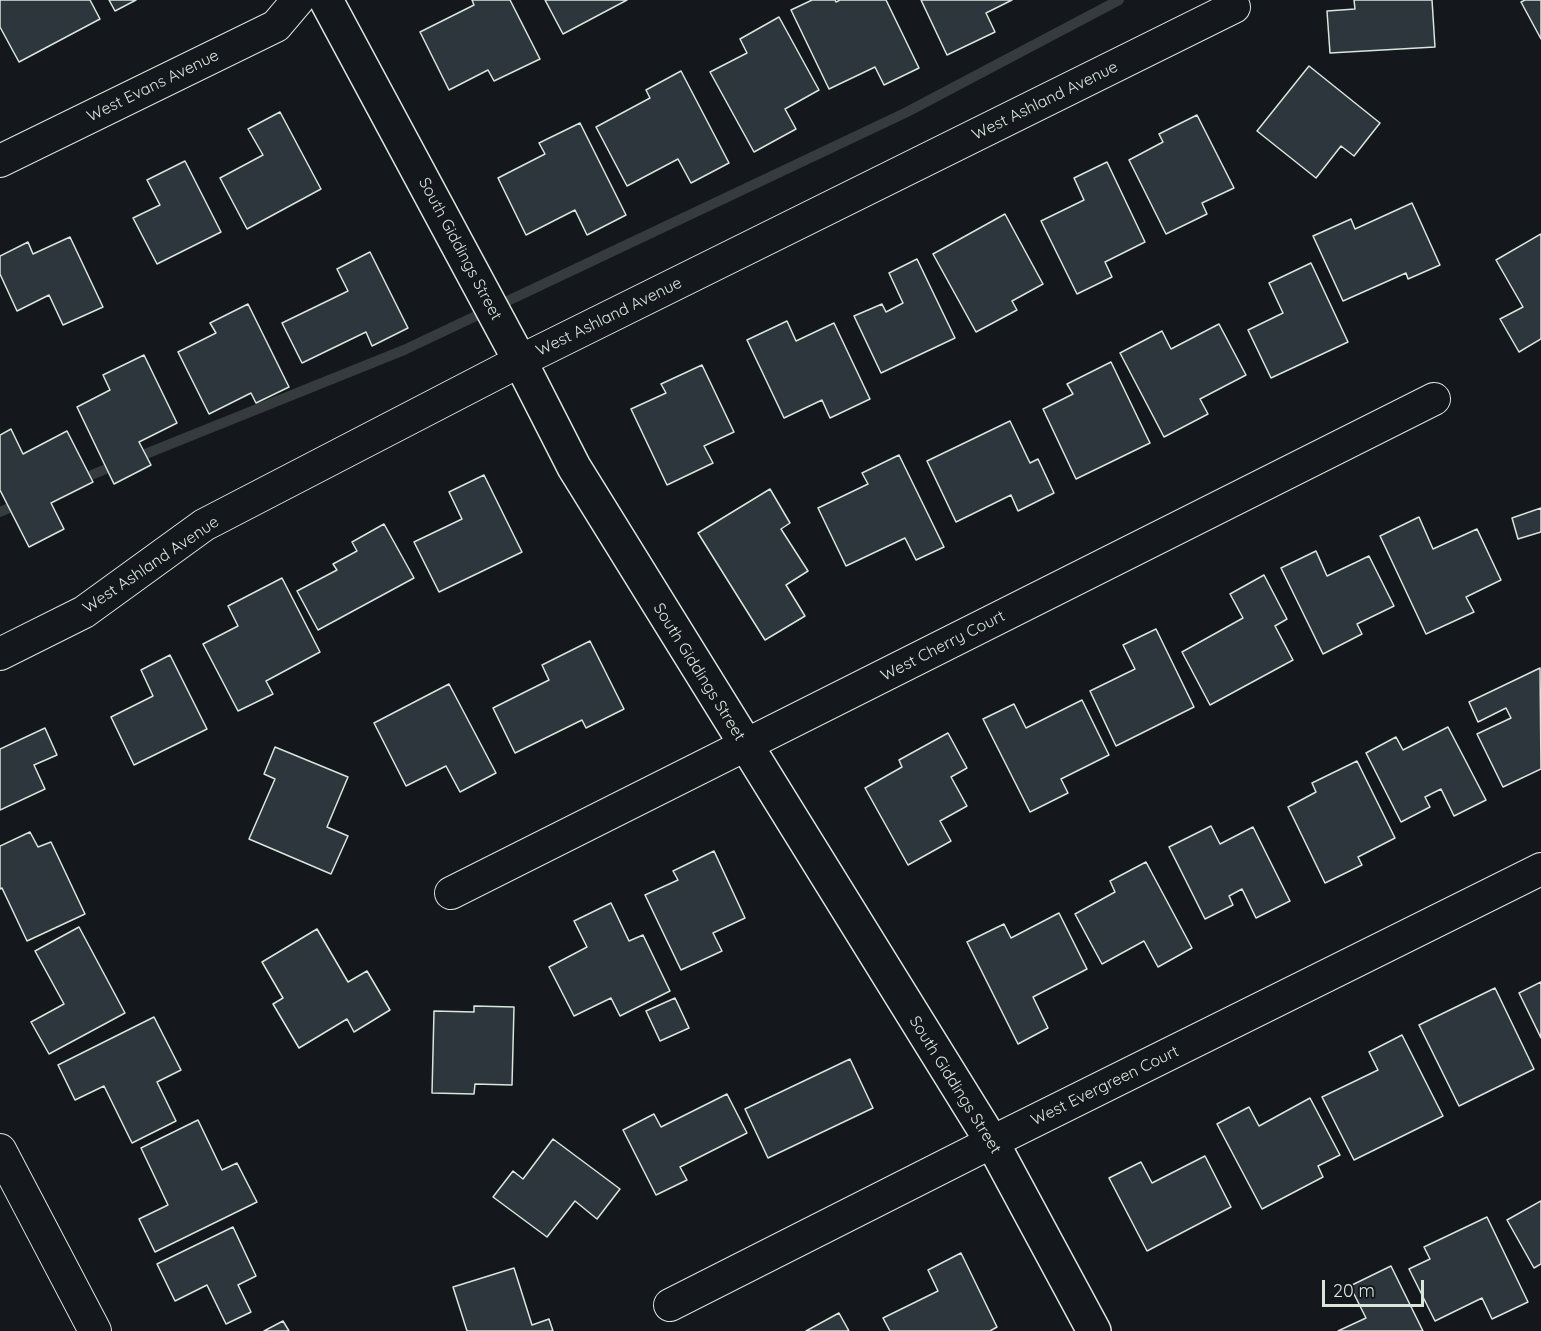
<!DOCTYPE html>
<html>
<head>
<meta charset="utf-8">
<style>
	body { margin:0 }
	#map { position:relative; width:1541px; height:1331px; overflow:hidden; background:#14181c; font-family:Quicksand,sans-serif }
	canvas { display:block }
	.scale { position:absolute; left:1322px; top:1280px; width:102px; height:27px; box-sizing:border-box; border:3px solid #d8e6dc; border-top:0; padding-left:8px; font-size:18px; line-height:21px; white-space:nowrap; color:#d8e6dc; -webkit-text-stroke:4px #14181c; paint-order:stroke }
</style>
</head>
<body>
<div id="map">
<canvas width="1541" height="1331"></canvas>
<div class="scale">20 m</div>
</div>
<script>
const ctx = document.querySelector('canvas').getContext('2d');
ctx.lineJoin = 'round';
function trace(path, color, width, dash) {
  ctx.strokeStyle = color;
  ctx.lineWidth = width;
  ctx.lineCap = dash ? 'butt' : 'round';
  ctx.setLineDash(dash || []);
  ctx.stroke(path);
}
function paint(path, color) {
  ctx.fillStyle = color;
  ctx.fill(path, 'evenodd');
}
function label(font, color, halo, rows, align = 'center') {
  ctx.font = font + ' Quicksand,sans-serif';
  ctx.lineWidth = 4.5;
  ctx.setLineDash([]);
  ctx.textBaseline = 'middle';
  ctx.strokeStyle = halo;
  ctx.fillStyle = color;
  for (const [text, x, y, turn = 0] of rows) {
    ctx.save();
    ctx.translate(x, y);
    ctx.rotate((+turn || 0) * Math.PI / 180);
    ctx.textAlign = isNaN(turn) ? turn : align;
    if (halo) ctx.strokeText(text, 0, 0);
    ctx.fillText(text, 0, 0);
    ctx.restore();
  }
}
trace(new Path2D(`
	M133 459 404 350 905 113 1119 0
	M77 481 118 464
	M0 512 21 503`), '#363b3e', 10);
const building = new Path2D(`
	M0 0H90L100 19 19 62 0 27Z
	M109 0H136L115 11Z
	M472 0H510L540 59 494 81 488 70 449 90 420 32 474 5Z
	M545 0H627L563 34Z
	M812 0H835L836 2 840 0H886L919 68 884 85 875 67 829 89 791 10Z
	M921 0H1012L986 13 995 32 947 55Z
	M1354 0H1432L1435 47 1330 53 1327 11 1355 9Z
	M1525 0H1541V39L1521 2Z
	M779 17 819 90 785 109 796 129 754 152 710 72 747 53 740 39Z
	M1309 66 1380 123 1354 156 1341 146 1316 178 1257 131Z
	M681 71 729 163 691 183 678 159 627 186 596 127 650 98 646 90Z
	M280 112 321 189 247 229 220 178 263 155 248 129Z
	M1197 115 1234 188 1202 203 1207 214 1166 234 1129 160 1163 142 1159 134Z
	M580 123 626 215 587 235 575 210 526 235 498 178 545 154 539 143Z
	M185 161 221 232 157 264 133 218 160 205 147 180Z
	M1107 162 1145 242 1105 262 1112 277 1077 294 1041 221 1084 200 1074 178Z
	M1412 203 1440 265 1408 279 1406 273 1343 301 1313 236 1351 219 1355 229Z
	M1005 214 1043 284 1012 301 1017 310 976 332 933 254Z
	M1541 234V339L1519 352 1500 319 1523 307 1496 260Z
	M70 237 103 307 63 325 49 295 17 311 0 274V256L28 242 33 254Z
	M370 252 408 328 372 346 366 332 302 363 282 323 348 291 337 269Z
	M917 259 955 338 881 373 854 316 882 304 886 312 903 303 889 273Z
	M1311 263 1348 342 1271 378 1248 330 1283 313 1269 283Z
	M248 304 289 387 256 403 251 393 209 414 178 352 216 333 210 323Z
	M787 321 796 341 834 323 870 399 830 418 822 400 784 418 747 340Z
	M1219 324 1246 375 1200 399 1208 414 1164 437 1120 353 1162 331 1171 349Z
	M144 355 177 423 139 442 151 465 114 484 77 407 110 390 103 375Z
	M1111 362 1150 443 1076 479 1043 409 1073 394 1067 384Z
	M702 365 734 432 704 446 713 463 667 485 631 409 666 393 661 384Z
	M1010 421 1030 463 1038 459 1054 493 1018 511 1011 495 956 522 927 461Z
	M11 429 23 454 67 431 93 482 51 503 64 529 29 547 0 490V435Z
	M899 455 944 547 916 560 905 538 846 566 818 508 868 484 862 473Z
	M484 475 522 552 439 592 414 542 462 519 449 492Z
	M770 489 790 523 781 529 808 571 786 585 805 616 765 640 698 533Z
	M1541 508V532L1518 539 1512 518Z
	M1419 517 1433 549 1477 529 1501 580 1466 597 1474 612 1426 634 1380 536Z
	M384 524 414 578 318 630 297 591 337 570 333 564 357 551 352 542Z
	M1316 551 1327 576 1369 556 1394 606 1357 624 1362 634 1323 654 1281 568Z
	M1264 575 1287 619 1275 626 1293 660 1210 705 1182 652 1243 618 1230 594Z
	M282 578 320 652 266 681 273 694 238 711 203 644 238 626 228 606Z
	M1156 629 1194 707 1116 746 1090 691 1135 669 1123 645Z
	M590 641 624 709 586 728 582 720 515 753 493 708 549 680 542 665Z
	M170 655 207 729 134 765 111 717 153 696 141 670Z
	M1540 668 1541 769 1503 787 1477 734 1511 718 1506 708 1478 722 1469 702Z
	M449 684 496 773 460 792 446 766 406 786 374 723Z
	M1082 700 1109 755 1061 779 1068 793 1030 812 983 719 1014 704 1026 728Z
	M1448 727 1486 800 1454 816 1441 789 1425 797 1430 807 1401 822 1366 753 1396 737 1403 750Z
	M45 728 57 755 34 765 45 789 0 810V749Z
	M948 733 967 768 951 777 967 806 940 821 951 841 908 865 865 788 902 767 899 760Z
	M275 747 348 777 327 827 348 836 331 874 249 839 275 779 264 774Z
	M1357 761 1395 838 1358 857 1362 865 1325 883 1288 807 1316 792 1312 783Z
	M1211 826 1220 844 1253 827 1290 901 1256 918 1242 889 1229 896 1233 905 1205 919 1169 847Z
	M30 832 38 847 51 842 85 914 27 941 2 888 0 889V846Z
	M714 851 745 918 713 933 722 951 681 970 645 895 678 880 673 871Z
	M1146 862 1192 948 1158 967 1144 941 1102 964 1075 914 1115 892 1110 881Z
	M611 903 629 941 643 935 670 991 620 1016 611 998 574 1016 549 967 587 947 574 921Z
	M1059 913 1087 969 1033 997 1048 1028 1018 1044 967 942 1004 924 1011 938Z
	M79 927 125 1013 49 1054 31 1022 64 1004 35 951Z
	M317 929 348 982 367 971 390 1010 354 1032 347 1019 299 1048 273 1004 283 998 262 962Z
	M1541 982V1038L1519 993Z
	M1495 988 1534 1069 1459 1106 1419 1025Z
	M675 998 689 1028 660 1041 646 1011Z
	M474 1006 514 1007 512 1085 475 1084 474 1094 432 1093 434 1011 474 1012Z
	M154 1017 181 1070 157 1082 176 1121 132 1143 104 1086 75 1100 58 1065Z
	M1402 1035 1443 1116 1354 1160 1322 1097 1378 1070 1369 1052Z
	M850 1059 873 1108 768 1158 745 1109Z
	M727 1094 747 1133 680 1167 687 1180 656 1195 623 1130 654 1114 661 1127Z
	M1310 1098 1340 1155 1318 1166 1323 1177 1262 1209 1217 1124 1249 1107 1259 1126Z
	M198 1120 222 1170 237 1163 257 1202 155 1252 139 1219 168 1205 141 1148Z
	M553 1139 620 1189 597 1219 575 1201 547 1237 493 1197 513 1171 523 1179Z
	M1205 1156 1231 1207 1147 1251 1109 1178 1141 1162 1152 1183Z
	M1541 1201V1264L1534 1268 1507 1220Z
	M1487 1217 1528 1302 1492 1319 1482 1298 1435 1321 1409 1269 1430 1259 1424 1247Z
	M233 1227 256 1276 238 1285 251 1312 226 1324 207 1285 175 1301 157 1264Z
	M961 1253 997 1327 990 1331H890L883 1318 938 1291 928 1270Z
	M1391 1266 1423 1331H1338L1366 1318 1350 1286Z
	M514 1268 532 1325 549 1319 553 1331H467L453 1287Z
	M839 1313 849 1331H806Z
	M283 1321 289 1331H264Z`);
paint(building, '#2c363c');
trace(building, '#d8e6dc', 1.5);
const street = new Path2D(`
	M0 161 276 26 298 0
	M0 654 84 612 204 525 520 361 1234 7
	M451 893 1434 399
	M0 1150 95 1331
	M670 1305 992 1142 1541 869`);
const secondary = new Path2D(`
	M326 0 520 361 574 467 992 1142 1094 1331`);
trace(street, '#d8e6dc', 34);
trace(secondary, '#d8e6dc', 36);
trace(street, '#14181c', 32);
trace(secondary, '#14181c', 33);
label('16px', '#d8e6dc', '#14181c', [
	["West Evans Avenue",153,86,-26],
	["West Ashland Avenue",1045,101,-26],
	["South Giddings Street",460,249,62],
	["West Ashland Avenue",609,317,-26],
	["West Ashland Avenue",151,565,-34],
	["West Cherry Court",943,646,-27],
	["South Giddings Street",699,672,58],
	["South Giddings Street",955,1085,58],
	["West Evergreen Court",1105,1086,-26]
]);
</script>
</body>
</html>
